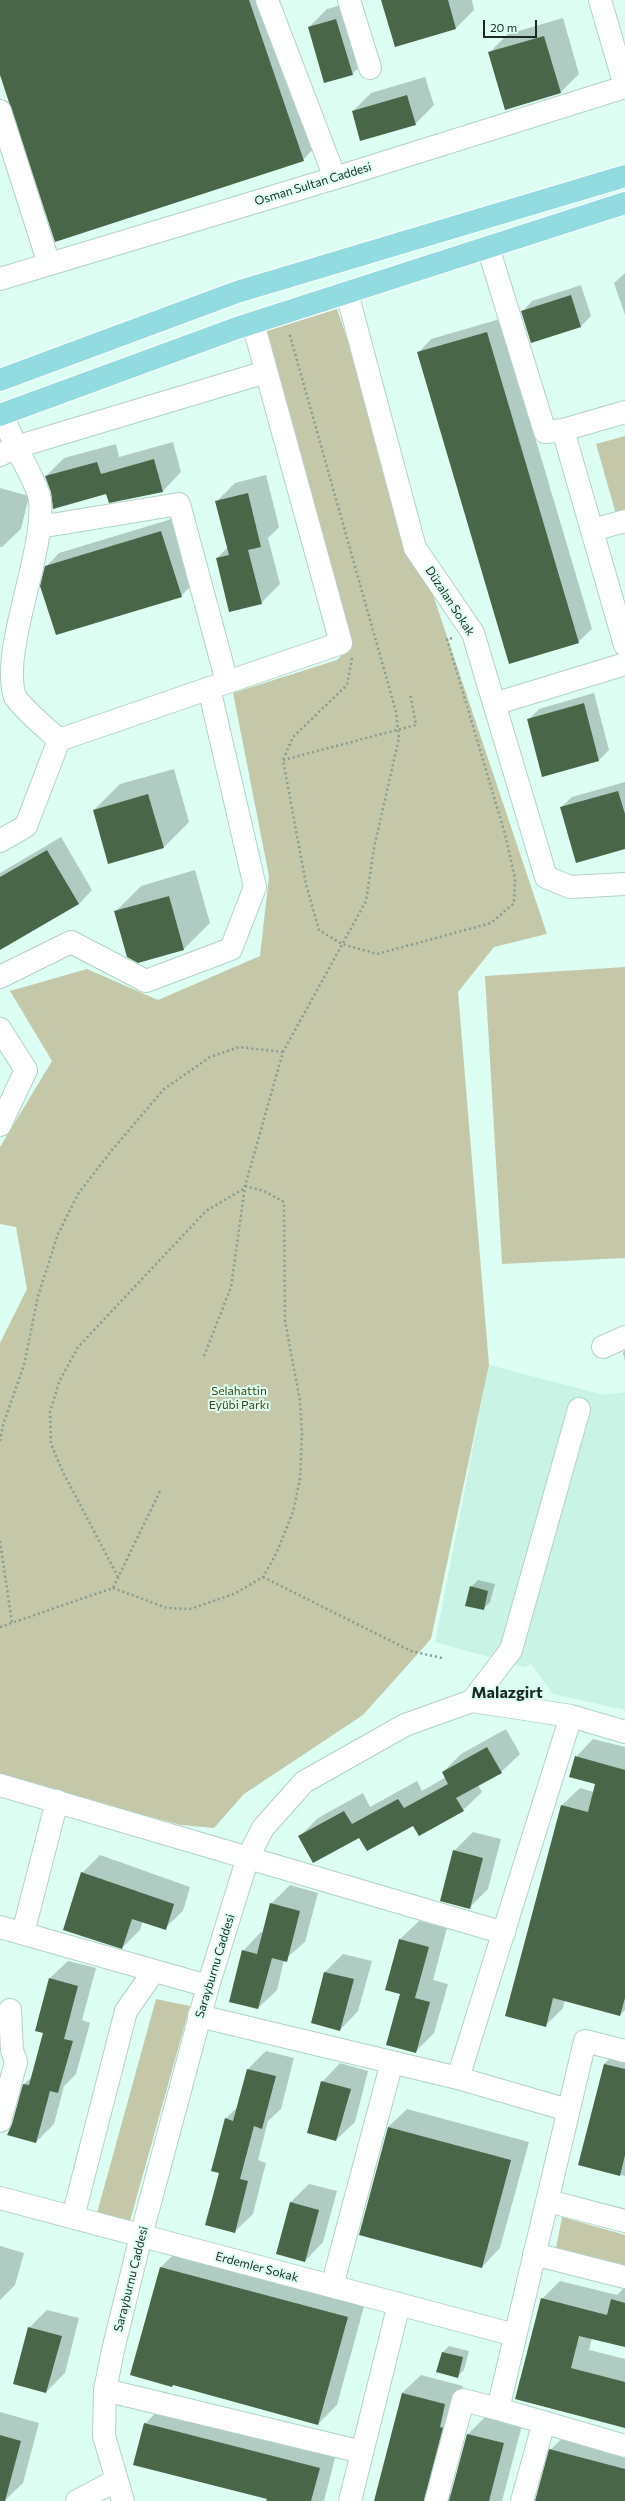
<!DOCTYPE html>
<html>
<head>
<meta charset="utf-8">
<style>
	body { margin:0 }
	#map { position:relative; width:625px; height:2501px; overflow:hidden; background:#ddfef3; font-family:Commissioner,sans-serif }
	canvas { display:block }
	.scale { position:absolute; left:483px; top:20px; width:54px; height:18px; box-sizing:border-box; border:2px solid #1b2823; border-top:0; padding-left:5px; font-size:12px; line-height:14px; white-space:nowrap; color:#1b2823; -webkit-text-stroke:3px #ddfef3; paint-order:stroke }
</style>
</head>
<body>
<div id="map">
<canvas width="625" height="2501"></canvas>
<div class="scale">20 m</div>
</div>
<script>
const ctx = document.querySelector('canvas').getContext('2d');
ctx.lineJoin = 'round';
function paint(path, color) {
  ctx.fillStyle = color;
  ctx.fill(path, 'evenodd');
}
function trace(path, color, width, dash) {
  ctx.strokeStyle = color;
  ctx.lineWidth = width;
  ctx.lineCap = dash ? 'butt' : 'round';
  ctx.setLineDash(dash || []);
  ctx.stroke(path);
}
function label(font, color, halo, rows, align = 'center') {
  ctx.font = font + ' Commissioner,sans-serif';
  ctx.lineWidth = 4;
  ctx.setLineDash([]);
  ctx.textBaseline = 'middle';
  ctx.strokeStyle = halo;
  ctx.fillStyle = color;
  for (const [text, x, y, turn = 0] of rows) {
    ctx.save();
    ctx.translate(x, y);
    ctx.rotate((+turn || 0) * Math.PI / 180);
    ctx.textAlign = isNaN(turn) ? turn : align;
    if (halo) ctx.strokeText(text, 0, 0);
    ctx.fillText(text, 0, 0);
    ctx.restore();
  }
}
paint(new Path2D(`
	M489 1365 604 1395 625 1392V1710L553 1694 531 1664 525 1667 435 1642Z`), '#c9f3e5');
paint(new Path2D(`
	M337 309 547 934 494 947 458 992 489 1365 431 1639 363 1715 244 1794 214 1828 181 1825 0 1776V1343L27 1289 16 1227 0 1224V1147L52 1061 10 991 87 969 158 1000 260 956 269 876 233 693 337 660 351 645 266 331Z
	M625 436V511L616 514 596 444Z
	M625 967V1258L502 1264 485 976Z
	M156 1999 190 2006 130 2221 97 2213Z
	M562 2217 625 2235V2266L556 2248Z`), '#c4c8a9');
paint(new Path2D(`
	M0 0H267L316 146 303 160 0 71Z
	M382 0H472L474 10 456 28 396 46Z
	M355 1 371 56 352 74 309 27 327 9Z
	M563 18 579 74 561 92 489 53 508 34Z
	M425 77 434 105 415 124 353 111 371 93Z
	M625 273V315L614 283Z
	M581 285 591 316 581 326 531 342 522 312 532 301Z
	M500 319 592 629 578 642 418 353 431 339Z
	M173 442 181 472 163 491 110 502 107 493 52 492 46 476 64 458 116 444 119 457Z
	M266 475 279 527 268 538 280 584 261 603 217 558 228 547 216 502 235 483Z
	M0 488 29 496 21 529 2 547H0Z
	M175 518 195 582 181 596 46 567 59 553Z
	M594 693 609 750 599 760 528 720 539 709Z
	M174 769 189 822 163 848 94 810 120 784Z
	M625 782V848L561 807 572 797Z
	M61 837 92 890 79 904 0 949V873Z
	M195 870 210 923 184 949 138 962 115 912 141 886Z
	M625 1350V1361L623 1353Z
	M478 1580 495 1584 490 1602 483 1609 471 1587Z
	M506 1729 520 1754 501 1772 478 1785 482 1792 463 1810 360 1836 299 1837 318 1818 363 1793 370 1807 417 1781 422 1791 446 1777 443 1772 461 1754Z
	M593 1739 625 1747V2010L620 2015 565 2000 563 2008 545 2026 562 1805 580 1788 594 1792 597 1784 576 1757Z
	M473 1832 501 1839 488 1889 469 1908 454 1851Z
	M100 1855 190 1887 183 1911 165 1928 143 1921 140 1930 122 1948 82 1873Z
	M290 1885 318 1893 305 1942 284 1960 277 1990 258 2008 243 1951 261 1932 263 1933 271 1904Z
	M419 1921 447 1928 433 1980 448 1984 434 2033 415 2052 401 1993 400 1939Z
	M343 1954 372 1961 358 2011 340 2030 325 1972Z
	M68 1961 96 1968 82 2020 90 2023 76 2074 64 2086 54 2124 36 2142 13 2125 24 2084 33 2076 44 2032 49 1979Z
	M623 2046H625V2176L579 2164 604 2064Z
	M266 2051 294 2058 281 2109 268 2121 258 2160 266 2163 253 2214 234 2232 220 2172 225 2119 238 2107 248 2069Z
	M340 2063 368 2071 355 2122 336 2140 322 2082Z
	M407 2109 529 2142 500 2248 482 2267 388 2127Z
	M309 2184 337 2191 323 2242 305 2261 277 2253 291 2202Z
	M0 2246 24 2253 15 2285 0 2300Z
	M179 2249 366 2299 337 2405 318 2424 160 2268Z
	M560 2281 617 2295 625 2287V2346L592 2338 589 2350 625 2359V2427L516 2399 542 2299Z
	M47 2310 79 2318 65 2373 46 2392 29 2328Z
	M449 2346 469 2351 464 2370 457 2377 442 2353Z
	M421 2375 463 2386 457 2409 445 2491 452 2495 468 2434 486 2416 522 2425 502 2501H375L402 2393Z
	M163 2405 337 2450 324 2501H267L268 2498 145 2424Z
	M0 2412 39 2423 23 2483 4 2501 0 2500Z
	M569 2432 625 2446V2501H536L550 2450Z`), '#0003');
paint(new Path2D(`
	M0 0H249L304 161 55 242 0 75Z
	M381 0H448L456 29 395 47Z
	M336 19 353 75 324 83 308 27Z
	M544 36 561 93 505 110 488 52Z
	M407 95 416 125 360 141 352 111Z
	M571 295 581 327 531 343 521 311Z
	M487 332 579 643 509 664 417 352Z
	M154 459 163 492 109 503 106 494 53 509 51 492 45 476 97 462 101 474Z
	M248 493 261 547 248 550 262 604 229 612 216 558 229 555 215 501Z
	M161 531 182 597 56 635 40 586 45 566Z
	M584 703 599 761 542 777 527 719Z
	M618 791 625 814V849L576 863 560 807Z
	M148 794 164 848 108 864 93 810Z
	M47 850 79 904 0 950V877Z
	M169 896 184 950 138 963 127 957 114 911Z
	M470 1586 488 1591 484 1610 465 1606Z
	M487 1747 502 1773 456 1798 464 1811 419 1836 413 1826 367 1851 359 1838 313 1863 298 1836 344 1811 352 1824 398 1799 404 1808 448 1784 442 1772Z
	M575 1756 625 1770V1998L620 2016 553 1998 546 2027 505 2016 561 1805 588 1812 595 1784 569 1777Z
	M453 1850 483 1858 470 1909 440 1901Z
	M81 1872 174 1904 166 1930 132 1919 122 1949 63 1930Z
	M270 1903 300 1911 287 1962 272 1958 258 2009 229 2002 242 1950 257 1954Z
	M399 1939 429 1947 415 1998 430 2002 416 2053 386 2045 400 1994 385 1990Z
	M324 1972 354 1979 340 2031 311 2023Z
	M49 1978 78 1986 64 2039 73 2041 58 2093 50 2091 36 2143 7 2135 12 2124 23 2084 29 2085 43 2033 35 2031Z
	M604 2064 625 2069V2155L620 2176 578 2165Z
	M247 2069 276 2076 262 2129 254 2126 240 2179 248 2181 235 2233 205 2225 219 2173 211 2171 225 2118 233 2121Z
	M321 2081 351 2089 336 2141 307 2133Z
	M388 2127 511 2160 482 2268 359 2235Z
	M290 2202 319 2210 305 2262 276 2254Z
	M160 2267 348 2317 318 2425 173 2385 172 2387 130 2375Z
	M541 2298 607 2315 611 2299 625 2303V2347L579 2336 571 2368 625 2382V2428L515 2399Z
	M28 2327 62 2336 46 2393 13 2384Z
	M442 2352 463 2357 458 2378 436 2372Z
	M402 2393 445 2404 440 2427 443 2428 424 2501H374Z
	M144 2423 320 2468 311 2501H266L267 2499 133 2465Z
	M467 2434 504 2443 489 2501H449Z
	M0 2435 21 2441 5 2501H0Z
	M549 2449 625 2469V2501H535Z`), '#4a6648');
const minor = new Path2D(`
	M267 0 335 178
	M349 0 370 68
	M600 0 625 86
	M0 111 49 264
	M488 247 545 432 563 430
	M0 279 335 178 625 87
	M347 293 415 548 473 633 546 877 570 887 625 884
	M625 412 563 430 625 645
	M2 414 16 447 266 372
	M0 455 16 447C22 459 39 489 40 500 45 556 0 649 15 697 27 713 45 727 59 740
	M39 527 179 504 227 682
	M592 530 625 521
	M494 704 625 664
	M0 841 26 826 59 740 341 643 253 323
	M0 977 71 942 146 981 231 949 255 887 209 688
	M0 1029 26 1070 0 1125
	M603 1347 625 1337
	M472 1701 511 1650 579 1409
	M0 1785 504 1933
	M0 1927 208 1986
	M23 1933 57 1801
	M199 2016 458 2078 571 1716
	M625 2051 585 2041 498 2409 625 2446
	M458 2078 568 2110
	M0 2121 16 2062 12 2050 10 2010
	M0 2198 515 2335
	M548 2201 625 2221
	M73 2217 126 2011 154 1971
	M534 2254 625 2277
	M332 2286 392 2062
	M105 2390 362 2452
	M77 2501 115 2481
	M123 2501 104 2436 105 2390 113 2350 141 2236 208 1986 248 1857 263 1828 304 1782 405 1725 472 1701 571 1716 625 1732
	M350 2501 399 2304
	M436 2501 463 2400 498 2409
	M522 2501 544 2422`);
const major = new Path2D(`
	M0 380 237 292 625 176
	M0 415 237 328 625 203`);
trace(minor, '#b2d2c7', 24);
trace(major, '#fff', 24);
trace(new Path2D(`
	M352 658 347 685 293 737 283 760 306 884 319 930 342 944 377 954 491 923 514 903 515 878 505 834 447 639 453 638
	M283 760 416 725 410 693
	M204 1356 231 1287 245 1186 283 1052 366 901 374 848 399 738 396 712 289 332
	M0 1441 3 1425 24 1365 38 1296 58 1234 78 1194 112 1150 164 1089 210 1057 239 1047 283 1052
	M0 1541 12 1623
	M118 1577 63 1472 51 1444 50 1412 59 1382 78 1347 206 1211 245 1188
	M263 1577 411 1651 442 1658
	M113 1588 167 1608 190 1609 234 1594 263 1577 276 1554 293 1512 300 1479 302 1433 300 1401 285 1321 284 1202 264 1191 245 1186
	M0 1627 113 1588 160 1491`), '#859d95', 2.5, [2, 3]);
trace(minor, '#fff', 22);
trace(major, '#92dbe1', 22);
label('12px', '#1b2823', '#ddfef3', [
	["Osman Sultan Caddesi",313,184,-17],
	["Düzalan Sokak",450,601,57],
	["Sarayburnu Caddesi",215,1966,-73],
	["Erdemler Sokak",257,2267,15],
	["Sarayburnu Caddesi",131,2279,-76]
]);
label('12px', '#424512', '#ddfef3', [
	["Selahattin",239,1391],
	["Eyübi Parkı",239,1405]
]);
label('bold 16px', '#1b2823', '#ddfef3', [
	["Malazgirt",507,1693]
]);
</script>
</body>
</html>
